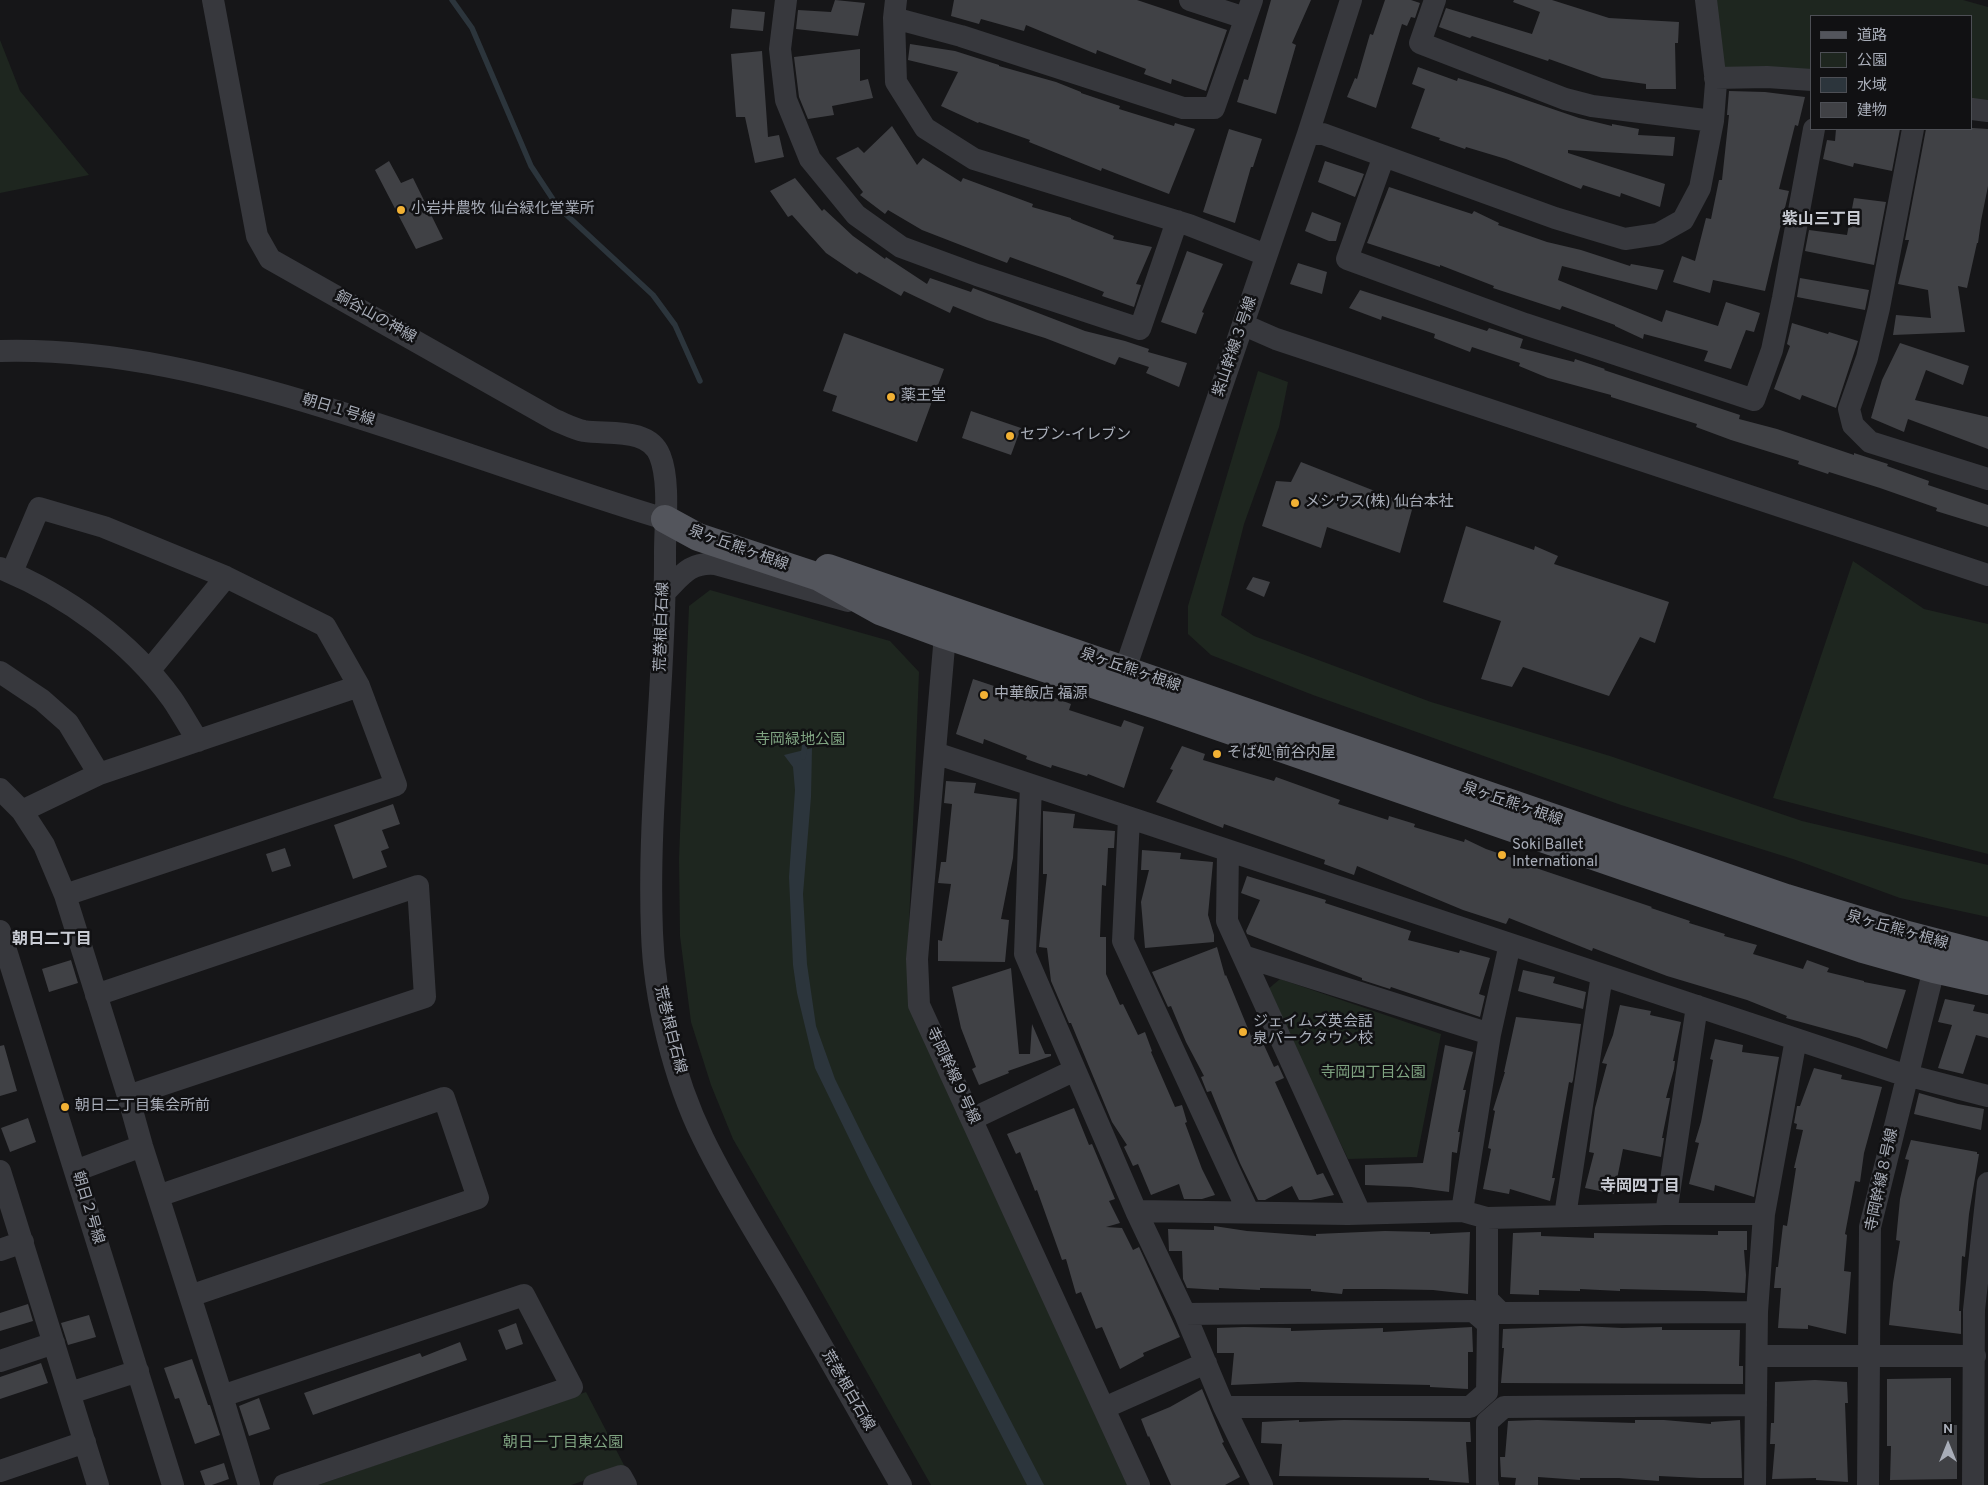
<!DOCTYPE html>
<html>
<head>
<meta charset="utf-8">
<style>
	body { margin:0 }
	#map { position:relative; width:1988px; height:1485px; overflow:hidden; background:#161618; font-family:Overpass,"Noto Sans JP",sans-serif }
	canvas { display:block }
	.legend { position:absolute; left:1810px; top:15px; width:162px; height:115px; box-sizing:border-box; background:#111113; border:1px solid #4d4f55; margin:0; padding:6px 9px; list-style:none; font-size:15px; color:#a8adb8 }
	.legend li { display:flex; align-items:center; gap:10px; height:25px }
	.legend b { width:25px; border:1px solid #4d4f55 }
	.north { position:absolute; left:1923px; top:1420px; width:50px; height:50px; -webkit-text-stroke:4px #111113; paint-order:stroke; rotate:0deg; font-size:14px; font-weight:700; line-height:20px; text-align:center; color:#a8adb8 }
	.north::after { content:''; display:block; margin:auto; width:18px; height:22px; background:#a8adb8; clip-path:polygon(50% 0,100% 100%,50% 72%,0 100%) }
</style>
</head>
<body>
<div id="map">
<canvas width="1988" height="1485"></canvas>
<ul class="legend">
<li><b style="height:6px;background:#53555c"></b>道路</li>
<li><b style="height:14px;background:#1e261f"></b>公園</li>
<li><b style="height:14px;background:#2c353c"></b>水域</li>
<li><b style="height:14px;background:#404145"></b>建物</li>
</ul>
<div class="north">N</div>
</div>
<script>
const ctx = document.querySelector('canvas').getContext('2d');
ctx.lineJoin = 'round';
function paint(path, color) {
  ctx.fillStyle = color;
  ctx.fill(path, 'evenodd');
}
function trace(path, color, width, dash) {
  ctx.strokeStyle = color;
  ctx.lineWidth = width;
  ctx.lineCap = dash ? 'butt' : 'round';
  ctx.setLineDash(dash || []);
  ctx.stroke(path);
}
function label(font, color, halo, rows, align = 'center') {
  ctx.font = font + ' Overpass,"Noto Sans JP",sans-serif';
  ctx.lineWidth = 5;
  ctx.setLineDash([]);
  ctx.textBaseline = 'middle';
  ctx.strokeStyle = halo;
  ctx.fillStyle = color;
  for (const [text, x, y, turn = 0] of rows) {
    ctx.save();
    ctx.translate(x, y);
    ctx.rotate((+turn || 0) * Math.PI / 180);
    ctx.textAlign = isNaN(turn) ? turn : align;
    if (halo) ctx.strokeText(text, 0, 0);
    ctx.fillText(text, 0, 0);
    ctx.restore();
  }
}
paint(new Path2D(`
	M1708 0H1963L1988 7V112L1972 109V16H1812V80L1715 78Z
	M0 40 20 91 89 175 0 193Z
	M1258 371 1288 382 1279 427 1244 524 1221 615 1254 636 1431 702 1610 756 1802 821 1988 865V917L1900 898 1793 859 1621 805 1313 695 1211 655 1188 634V606Z
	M1853 561 1924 609 1988 624V854L1773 798Z
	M710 590 890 641 919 672 908 951 1133 1485H931L813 1277 733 1139 711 1085 691 1022 680 936 679 859 689 606Z
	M1280 979 1441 1034 1417 1157 1348 1159 1267 990Z
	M586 1392 625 1467 571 1485H318Z`), '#1e261f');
paint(new Path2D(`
	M812 748 811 797 803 894 807 964 816 1026 835 1079 865 1140 1044 1485H1027L869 1179 815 1068 797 993 793 965 789 877 795 790 793 767 784 755Z`), '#2c353c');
trace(new Path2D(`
	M452 0 472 28 531 166 558 207 653 295 675 325 700 381
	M803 757 805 744`), '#2c353c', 5.5);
paint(new Path2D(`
	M835 0 865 3 858 36 796 29 798 10 831 12Z
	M954 0H1137L1227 30 1206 91 1172 79 1171 84 1144 74 1146 69 1097 50 1096 54 1026 25 1024 31 981 19 979 24 951 16Z
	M1271 0H1311L1292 43 1296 45 1276 114 1237 102 1244 79 1248 80Z
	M1385 0H1411L1420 3 1415 18 1411 17 1407 26 1402 24 1376 108 1347 97 1355 78 1357 79 1370 34 1373 35Z
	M1514 0H1552L1609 18 1679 22 1678 43H1675L1676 89H1646V84L1602 78 1549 59 1548 61 1472 36 1470 38 1439 27 1446 8 1532 34 1540 12 1513 2Z
	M732 9 765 12 763 31 730 28Z
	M910 44 955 51 999 65V66L1056 82 1081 92V93L1120 106 1119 109 1174 126 1175 123 1195 129 1169 194 1102 168 1101 171 1029 142 1030 140 979 122 978 123 941 106 958 72 908 60Z
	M860 49V81L868 79 873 98 832 106 834 115 808 119 799 97 794 57Z
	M762 51 768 137 779 135 784 157 755 163 745 117H736L731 54Z
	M1418 67 1457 81 1458 78 1488 87 1579 118 1612 126V124L1639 129 1638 135 1675 137 1673 156 1568 150V153L1665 184 1660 207 1621 193 1620 197 1583 185 1581 189 1506 159 1466 147 1465 149 1439 140 1440 138 1411 128 1425 89 1412 84Z
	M1729 91 1765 92 1805 97 1798 126 1795 125 1779 189 1789 191 1765 291 1713 280 1710 293 1673 282 1682 256 1695 261 1706 218 1711 219 1719 180H1722L1729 115H1727Z
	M892 126 917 165 923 158 961 182 963 178 1033 204 1032 207 1071 218V219L1114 236 1113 239 1152 247 1136 284 1141 285 1134 307 1102 296 1104 292 1065 277 1010 257 1007 263 922 230 888 210 885 214 860 195 863 192 836 158 858 147 864 153Z
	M1972 128 1988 129V186L1981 221 1978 243H1977L1967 288 1958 286 1965 332 1893 335 1896 315 1931 318 1928 290 1898 284 1909 240H1905L1926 129Z
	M1229 129 1262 139 1253 167H1251L1235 223 1203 212Z
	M1836 129H1900L1892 171 1854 163 1853 167 1823 159 1827 140 1835 141Z
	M389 161 401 183 413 178 443 239 416 249 375 170Z
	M1325 161 1364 174 1355 197 1318 182Z
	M795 178 822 211 824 209 853 236 885 259 886 257 927 284 930 278 971 292 973 288 1085 331 1125 341 1149 349 1148 352 1187 363 1179 387 1146 373 1149 367 1119 357 1115 365 1045 338 987 320 953 306 950 313 904 291 901 296 859 272 857 274 826 253 792 215 788 217 770 191Z
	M1389 187 1472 214 1474 211 1499 223 1498 225 1547 242 1581 250 1630 266 1631 264 1664 270 1657 290 1562 266 1558 280 1662 322 1666 310 1718 326 1726 302 1760 313 1754 332 1746 330 1731 369 1704 361 1708 351 1644 334 1643 339 1615 326V325L1562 306 1560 310 1493 288 1494 286 1440 265V267L1367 243Z
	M1854 198 1886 202 1874 265 1805 251 1809 230 1847 235Z
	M1312 212 1341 223 1336 241H1329L1305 231Z
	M1187 251 1223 264 1202 312 1204 313 1196 334 1161 322Z
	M1298 263 1327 272 1322 294 1290 284Z
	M1800 278 1869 290 1865 310 1797 297Z
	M1360 290 1487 331 1489 328 1523 339 1520 348 1574 362 1575 359 1605 369 1604 370 1740 415 1739 419 1777 429 1854 455V453L1888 464 1887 466 1929 481 1928 485 1988 505V527L1936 511 1937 508 1880 488 1829 472 1828 474 1798 464 1799 461 1731 440 1696 427 1697 424 1611 397V395L1548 378 1519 366 1520 363 1472 347 1470 352 1434 338 1435 334 1382 316 1381 320 1349 308Z
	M1792 323 1828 334 1829 332 1858 341 1836 408 1802 395 1800 400 1774 389 1790 346 1787 344Z
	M844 333 944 369 917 442 832 411 837 396 823 391Z
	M1900 343 1969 366 1963 385 1926 370 1915 400 1988 417V449L1908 419 1904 432 1871 418 1882 380Z
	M971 411 1021 428 1011 455 962 438Z
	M1301 462 1413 506 1400 553 1327 527 1321 548 1262 526 1276 481 1291 482Z
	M1466 526 1534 550 1535 546 1558 556 1554 564 1669 602 1655 643 1640 637 1609 696 1523 667 1512 687 1481 679 1501 621 1443 602Z
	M1253 577 1270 582 1264 597 1246 589Z
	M973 679 1009 691 1010 686 1045 699 1047 695 1071 704 1069 710 1121 727 1124 720 1144 727 1124 788 1088 774 1087 776 1052 765 1051 768 1026 759 1027 756 984 739 983 744 956 734Z
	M1182 746 1205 754 1203 760 1274 781 1276 777 1340 800 1338 804 1388 820 1389 816 1415 824 1414 827 1464 842 1465 839 1486 849 1527 863V865L1652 907 1651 908 1690 921 1689 923 1725 934 1724 936 1757 945 1753 954 1803 969 1807 960 1829 968 1827 972 1864 981V982L1906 990 1887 1049 1859 1038 1786 1018 1787 1016 1747 1000 1667 976 1593 948 1592 951 1509 918 1506 924 1463 910 1357 866 1354 875 1324 864 1325 860 1224 824 1223 828 1156 802 1173 770 1170 769Z
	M946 781 976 783 974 793 1017 799 1013 858 1001 919 1009 920 1005 962 938 961V940L942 941 951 884 938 883 941 862H946L952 804 944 803Z
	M393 804 400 824 382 830 389 848 381 851 387 867 353 879 334 825Z
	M1043 811 1075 814 1073 828 1115 831 1114 848H1108L1106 886 1102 885 1100 937H1106V974L1120 1005 1123 1004 1138 1035 1145 1032 1152 1051 1151 1052 1175 1107 1182 1105 1187 1122 1185 1123 1202 1169 1215 1195 1202 1199H1184L1179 1184 1151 1195 1138 1164 1133 1166 1124 1147 1127 1145 1112 1122 1071 1023H1069L1051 981 1047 948 1039 947 1047 874H1043Z
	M285 848 291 866 272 872 266 854Z
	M1142 850 1181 853 1180 859 1213 862 1208 915 1214 935V942L1145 948 1141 902 1149 870H1141Z
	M1247 876 1326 900 1325 903 1411 931 1408 940 1459 953 1460 950 1490 958 1479 994 1485 996 1480 1017 1391 987 1390 989 1362 980V978L1247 934 1246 931 1260 900 1241 893Z
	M1217 947 1225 976 1226 975 1251 1036 1258 1032 1274 1067 1278 1065 1279 1067 1284 1078 1275 1082 1317 1175 1323 1173 1334 1195 1311 1200H1299L1292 1186 1265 1200H1258L1240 1163 1211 1091 1207 1092 1201 1077 1204 1076 1186 1042 1171 1006 1168 1007 1152 972Z
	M71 960 78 983 49 992 42 969Z
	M1011 968 1019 1054H1030L1032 1024 1045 1054H1051V1056L1008 1071 1009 1073 979 1085 972 1069 976 1067 961 1028 952 987Z
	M1523 970 1555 977 1553 983 1586 992 1583 1009 1518 991Z
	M1945 999 1975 1005 1973 1011 1988 1014V1038L1976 1035 1963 1074 1938 1068 1952 1025 1938 1022Z
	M1620 1005 1651 1011 1650 1015 1681 1022 1673 1061H1675L1674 1069 1666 1098H1670L1662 1138H1664L1661 1157 1623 1149 1614 1194 1585 1188 1594 1153 1589 1152 1595 1108 1607 1064 1602 1063 1613 1035Z
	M1516 1017 1581 1024 1573 1080 1572 1083 1569 1082 1552 1178H1555L1550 1201 1510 1189 1509 1194 1483 1189 1491 1149 1488 1148 1495 1111 1493 1110 1505 1072H1504Z
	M1715 1039 1743 1045 1742 1052 1779 1057 1754 1197 1715 1185 1714 1191 1689 1184 1699 1143 1695 1142 1701 1122 1713 1060 1710 1059Z
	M4 1045 17 1091 0 1096V1046Z
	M1445 1045 1473 1052 1463 1090H1466L1458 1132H1460L1457 1153 1452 1152 1449 1192 1411 1187 1365 1185V1165L1423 1163Z
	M1814 1068 1842 1075 1841 1079 1882 1087 1864 1153 1860 1182 1855 1181 1845 1234 1847 1235 1844 1271 1851 1272 1846 1334 1808 1325V1329L1778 1328 1781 1288H1774L1776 1267H1778L1783 1225 1787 1226 1796 1168H1794L1803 1130 1796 1129 1797 1124 1794 1123 1797 1106H1800Z
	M1919 1093 1958 1104 1984 1109 1981 1130 1914 1114Z
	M1074 1108 1089 1145 1092 1144 1115 1199 1109 1201 1120 1223 1106 1227 1122 1228 1133 1250 1139 1247 1180 1337 1143 1353 1144 1356 1120 1369 1102 1327 1096 1329 1081 1292 1076 1294 1066 1259 1062 1260 1037 1190 1035 1191 1020 1152 1016 1154 1007 1134Z
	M28 1118 36 1142 10 1152 1 1128Z
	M1911 1140 1977 1152V1154H1979L1969 1214 1965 1257 1962 1256 1959 1311H1961V1334L1889 1325 1893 1283 1900 1241 1896 1240 1900 1199 1909 1160 1905 1159Z
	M1214 1226 1247 1231 1316 1236V1234L1385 1231 1430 1232V1234L1470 1232 1468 1294 1433 1290 1382 1289H1343L1342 1294 1311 1291V1289L1260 1288V1290L1219 1288V1290L1187 1288 1183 1279 1182 1251H1169L1168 1229 1214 1230Z
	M1718 1231H1747V1250H1744L1746 1275 1745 1293 1704 1291 1620 1289V1291L1580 1289V1291L1539 1290V1295L1510 1294 1513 1233 1541 1232V1236L1594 1238V1233L1718 1235Z
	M28 1304 33 1321 0 1331V1313Z
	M89 1315 96 1337 68 1345 61 1323Z
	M516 1323 523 1344 506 1350 498 1330Z
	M1582 1326 1622 1328 1662 1327V1330H1740L1739 1366H1743V1384L1501 1383 1504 1348H1502L1503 1329Z
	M1244 1327 1291 1328V1331L1383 1328V1332L1472 1327 1473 1352H1468V1389L1430 1387V1385L1298 1382 1231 1385 1234 1353H1217V1328Z
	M460 1342 467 1360 313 1415 304 1393 420 1353 422 1357Z
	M192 1359 208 1405H210L220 1435 195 1444 179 1398 175 1399 164 1368Z
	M41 1363 48 1383 0 1399V1377Z
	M1951 1378V1425H1957V1479L1890 1480 1891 1446H1887V1379Z
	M1815 1380 1847 1382 1848 1403H1845L1848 1482 1816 1480V1478L1772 1479 1775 1444H1770L1771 1423H1774L1775 1382Z
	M1202 1389 1224 1442 1222 1443 1240 1477 1225 1485H1171L1149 1436 1148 1437 1141 1419 1170 1407Z
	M259 1398 270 1429 249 1436 239 1406Z
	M1299 1420V1422L1344 1420 1470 1422 1471 1442H1466L1469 1483 1429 1480V1478L1279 1476 1282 1444 1261 1443 1262 1422Z
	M1537 1420 1635 1423V1420H1664L1711 1424V1422L1740 1420 1742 1478H1700L1659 1476V1481L1619 1478H1580V1480L1538 1477V1485H1515L1516 1478 1501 1477 1500 1457H1505L1508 1421Z
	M224 1463 229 1479 212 1485H205L200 1471Z`), '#404145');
trace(new Path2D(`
	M213 0 257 236 270 259 555 420C565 424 574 429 584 431 608 435 649 427 660 456 670 481 665 524 665 552 666 679 647 806 652 933 654 998 674 1079 703 1138 731 1196 767 1250 799 1306 833 1365 867 1426 901 1485
	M786 0 780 49 786 100 810 159 856 215 901 247 977 275 1140 329 1177 221
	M896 0 894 18 896 82 925 128 974 159 1189 225 1266 255
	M1190 0 1245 18
	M1435 0 1420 43 1565 99 1592 106 1713 121
	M894 18 961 36 1183 108H1214L1252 0
	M1715 78 1767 77 1812 80
	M1972 109 1988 111
	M1913 129 1879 308 1867 358 1849 409 1853 425 1870 442 1988 479
	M1308 134H1323L1555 218 1625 239 1658 234 1683 220 1700 188 1713 121 1716 83 1706 0
	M1384 156 1347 259 1525 324 1754 400 1772 350 1783 298 1814 129
	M1244 325 1276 339 1988 575
	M0 351C113 348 223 376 330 409 442 443 552 485 665 519
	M0 568C66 595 130 641 172 699 181 712 189 727 198 741
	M12 572 39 508 104 527 226 577 325 626 359 686 396 785 65 895
	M665 592C682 575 690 562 715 564L848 601
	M945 635 917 959 919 1005 1139 1485
	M149 671 226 577
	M0 672 42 700 68 723 99 774
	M1119 687 1308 134 1351 0
	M935 753 1895 1072 1988 1096
	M1031 785 1025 954 1136 1211 1185 1314 1224 1407 1262 1485
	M0 789 22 811 44 845 65 895 128 1096 142 1146 222 1396 249 1485
	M22 811 99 774 359 686
	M1129 818 1123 941 1248 1211
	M1228 851 1227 921 1360 1213
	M0 931 173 1485
	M1243 956 1490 1034
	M96 995 418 886 425 997 128 1096
	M972 1119 1075 1070
	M0 1171 98 1485
	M75 1171 142 1146
	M158 1196 444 1098 478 1198 190 1296
	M1136 1211 1348 1214 1462 1211 1487 1218 1666 1214H1764L1796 1039
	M1462 1211 1490 1034 1510 944
	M1666 1214 1697 1006
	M1565 1216 1602 975
	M1487 1218V1299L1501 1313 1757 1312
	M0 1250 23 1242
	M1185 1314 1473 1311 1488 1324 1487 1392 1470 1407H1224
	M1757 1356H1975
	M0 1361 54 1343
	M70 1393 138 1371
	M222 1396 524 1295 572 1387 284 1485
	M1104 1408 1206 1363
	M0 1471 85 1442
	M594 1485 621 1476 626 1485
	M1488 1485 1487 1483V1422L1504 1407 1756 1405
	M1755 1485 1757 1312 1764 1214
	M1868 1485 1870 1227 1934 969
	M1973 1485 1974 1310 1988 1183`), '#37383d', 22);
trace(new Path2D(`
	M665 519 698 537 819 577 880 611 945 635 1159 706 1863 949 1934 969 1988 981
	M828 568 1786 898 1904 934 1988 956`), '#53555c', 28);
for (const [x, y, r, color] of [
	[401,210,5,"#f2b134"],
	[891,397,5,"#f2b134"],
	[1010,436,5,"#f2b134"],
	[1295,503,5,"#f2b134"],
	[984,695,5,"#f2b134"],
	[1217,754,5,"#f2b134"],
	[1502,855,5,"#f2b134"],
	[1243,1032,5,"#f2b134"],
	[65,1107,5,"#f2b134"]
]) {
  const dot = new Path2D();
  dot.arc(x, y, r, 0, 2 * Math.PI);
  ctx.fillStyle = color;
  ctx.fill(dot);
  trace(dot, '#111113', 2);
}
label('15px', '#a8adb8', '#111113', [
	["小岩井農牧 仙台緑化営業所",411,210],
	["薬王堂",901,397],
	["セブン-イレブン",1020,436],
	["メシウス(株) 仙台本社",1305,503],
	["中華飯店 福源",994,695],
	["そば処 前谷内屋",1227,754],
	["Soki Ballet",1512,846],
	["International",1512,863],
	["ジェイムズ英会話",1253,1023],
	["泉パークタウン校",1253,1040],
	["朝日二丁目集会所前",75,1107]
], 'left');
label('15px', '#a8adb8', '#111113', [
	["銅谷山の神線",375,318,29],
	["紫山幹線３号線",1236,347,-71],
	["朝日１号線",338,411,17],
	["泉ヶ丘熊ヶ根線",738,549,20],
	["荒巻根白石線",663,627,-88],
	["泉ヶ丘熊ヶ根線",1130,671,19],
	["泉ヶ丘熊ヶ根線",1512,805,19],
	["泉ヶ丘熊ヶ根線",1897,931,16],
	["荒巻根白石線",669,1030,76],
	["寺岡幹線９号線",952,1076,65],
	["寺岡幹線８号線",1883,1180,-78],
	["朝日２号線",87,1208,73],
	["荒巻根白石線",847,1391,60]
]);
label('15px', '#7fa381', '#111113', [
	["寺岡緑地公園",800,741],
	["寺岡四丁目公園",1373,1074],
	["朝日一丁目東公園",563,1444]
]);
label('bold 16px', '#c9ccd4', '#111113', [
	["紫山三丁目",1822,221],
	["朝日二丁目",52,941],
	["寺岡四丁目",1640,1188]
]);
</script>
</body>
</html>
